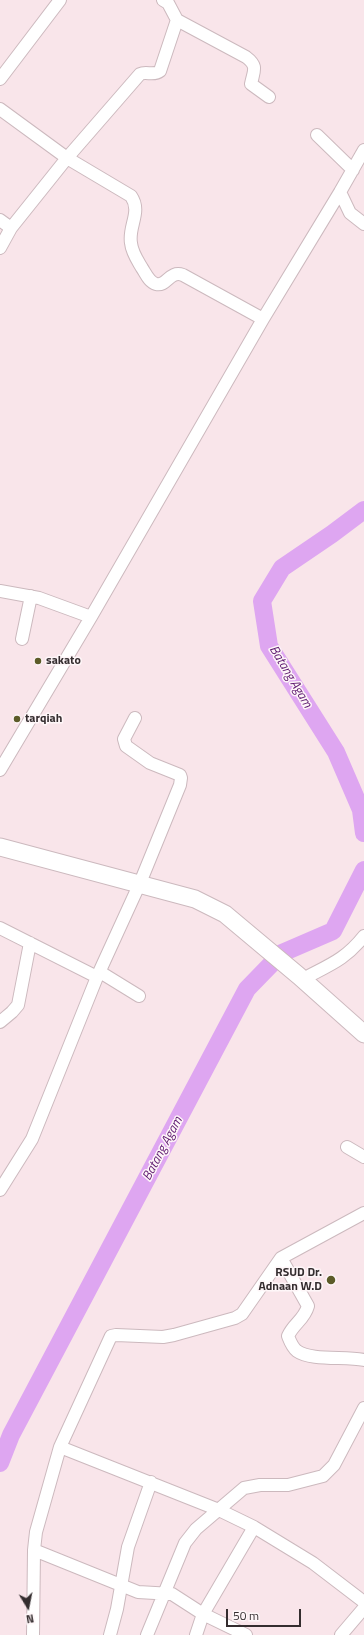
<!DOCTYPE html>
<html>
<head>
<meta charset="utf-8">
<style>
	body { margin:0 }
	#map { position:relative; width:364px; height:1635px; overflow:hidden; background:#f9e5ea; font-family:"Titillium Web",sans-serif }
	canvas { display:block }
	.north { position:absolute; left:8px; top:1587px; width:40px; height:40px; -webkit-text-stroke:3px #fef6f8; paint-order:stroke; rotate:170deg; font-size:11px; font-weight:700; line-height:16px; text-align:center; color:#342d2f }
	.north::after { content:''; display:block; margin:auto; width:14px; height:18px; background:#342d2f; clip-path:polygon(50% 0,100% 100%,50% 72%,0 100%) }
	.scale { position:absolute; left:226px; top:1609px; width:75px; height:18px; box-sizing:border-box; border:2px solid #342d2f; border-top:0; padding-left:5px; font-size:12px; line-height:14px; white-space:nowrap; color:#342d2f; -webkit-text-stroke:3px #fef6f8; paint-order:stroke }
</style>
</head>
<body>
<div id="map">
<canvas width="364" height="1635"></canvas>
<div class="north">N</div>
<div class="scale">50 m</div>
</div>
<script>
const ctx = document.querySelector('canvas').getContext('2d');
ctx.lineJoin = 'round';
function trace(path, color, width, dash) {
  ctx.strokeStyle = color;
  ctx.lineWidth = width;
  ctx.lineCap = dash ? 'butt' : 'round';
  ctx.setLineDash(dash || []);
  ctx.stroke(path);
}
function label(font, color, halo, rows, align = 'center') {
  ctx.font = font + ' "Titillium Web",sans-serif';
  ctx.lineWidth = 3;
  ctx.setLineDash([]);
  ctx.textBaseline = 'middle';
  ctx.strokeStyle = halo;
  ctx.fillStyle = color;
  for (const [text, x, y, turn = 0] of rows) {
    ctx.save();
    ctx.translate(x, y);
    ctx.rotate((+turn || 0) * Math.PI / 180);
    ctx.textAlign = isNaN(turn) ? turn : align;
    if (halo) ctx.strokeText(text, 0, 0);
    ctx.fillText(text, 0, 0);
    ctx.restore();
  }
}
trace(new Path2D(`
	M364 510 332 534 282 568 262 601 269 646 336 752 361 810 364 833
	M0 1463 11 1435 247 989 282 953 333 931 364 870`), '#dea6f1', 18);
const street = new Path2D(`
	M163 0 168 3 177 20 246 57C258 66 254 70 251 84L269 97
	M0 79 60 0
	M0 109 67 158 131 196C142 212 128 226 131 243 132 253 138 261 142 268 146 274 149 282 156 284 167 287 169 270 183 275L263 319
	M317 135 353 170
	M340 192 350 213 364 224
	M0 220 11 228 67 158 140 74C146 71 154 76 160 71L177 20
	M0 248 11 228
	M0 591 39 598 91 617
	M22 639 31 596
	M0 770 91 617 263 319 340 192 364 150
	M0 928 97 977
	M100 972 139 996
	M303 979C329 965 345 960 364 936
	M0 1022 12 1012 18 1005 30 943
	M347 1147 364 1157
	M0 1190 32 1139 97 977 140 883 180 785 181 778 180 775 150 763 126 746 124 739 135 718
	M281 1258 308 1306C304 1320 294 1323 288 1336 290 1341 292 1347 297 1351 311 1361 346 1356 364 1360
	M60 1447 219 1510 254 1527 313 1563 364 1602
	M34 1550 138 1592 172 1594 203 1614 246 1635
	M33 1635 34 1550 36 1532 60 1447 111 1336 116 1335 163 1337 174 1335 235 1318 242 1314 281 1258 364 1213
	M110 1635 117 1609 128 1547 151 1482
	M147 1635 185 1543 196 1529 244 1488 260 1485H288L323 1476 334 1465 364 1408
	M196 1635 203 1614 254 1527
	M341 1635 364 1608`);
const secondary = new Path2D(`
	M0 847 195 899 225 914 299 976 364 1034`);
trace(street, '#ccb9be', 14);
trace(secondary, '#ccb9be', 19);
trace(street, '#fff', 12);
trace(secondary, '#fff', 17);
for (const [x, y, r, color] of [
	[38,661,4,"#5c5b28"],
	[17,719,4,"#5c5b28"],
	[331,1280,5,"#5c5b28"]
]) {
  const dot = new Path2D();
  dot.arc(x, y, r, 0, 2 * Math.PI);
  ctx.fillStyle = color;
  ctx.fill(dot);
  trace(dot, '#fef6f8', 1.5);
}
label('bold 12px', '#342d2f', '#fef6f8', [
	["sakato",46,661],
	["tarqiah",25,719],
	["RSUD Dr.",322,1273,"right"],
	["Adnaan W.D",322,1287,"right"]
], 'left');
label('italic 13px', '#5c176f', '#fef6f8', [
	["Batang Agam",290,677,59],
	["Batang Agam",163,1149,-62]
]);
</script>
</body>
</html>
